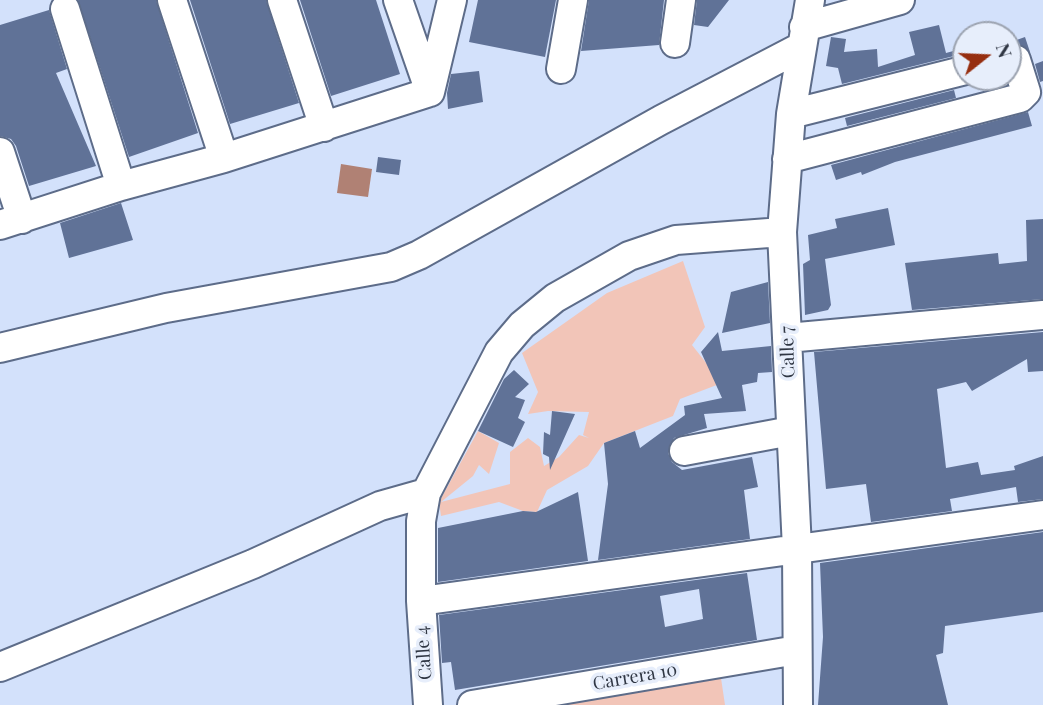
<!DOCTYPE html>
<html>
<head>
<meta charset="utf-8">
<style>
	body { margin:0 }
	#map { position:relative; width:1043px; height:705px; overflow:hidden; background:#d3e1fb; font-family:"Playfair Display",serif }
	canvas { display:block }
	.north { position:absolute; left:952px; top:21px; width:70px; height:70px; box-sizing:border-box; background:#e7eefb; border:2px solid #9da4b1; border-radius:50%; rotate:72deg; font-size:19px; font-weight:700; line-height:28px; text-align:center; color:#2f3643 }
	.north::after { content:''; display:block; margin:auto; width:24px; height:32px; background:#962e10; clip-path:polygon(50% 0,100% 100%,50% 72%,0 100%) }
</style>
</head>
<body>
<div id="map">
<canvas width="1043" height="705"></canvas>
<div class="north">N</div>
</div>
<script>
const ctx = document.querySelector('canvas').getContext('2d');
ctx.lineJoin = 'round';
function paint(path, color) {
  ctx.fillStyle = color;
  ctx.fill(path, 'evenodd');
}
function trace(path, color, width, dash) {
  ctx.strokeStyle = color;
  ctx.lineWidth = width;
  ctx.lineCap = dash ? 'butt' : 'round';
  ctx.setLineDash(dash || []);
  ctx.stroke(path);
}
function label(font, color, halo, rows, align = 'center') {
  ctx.font = font + ' "Playfair Display",serif';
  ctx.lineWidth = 7;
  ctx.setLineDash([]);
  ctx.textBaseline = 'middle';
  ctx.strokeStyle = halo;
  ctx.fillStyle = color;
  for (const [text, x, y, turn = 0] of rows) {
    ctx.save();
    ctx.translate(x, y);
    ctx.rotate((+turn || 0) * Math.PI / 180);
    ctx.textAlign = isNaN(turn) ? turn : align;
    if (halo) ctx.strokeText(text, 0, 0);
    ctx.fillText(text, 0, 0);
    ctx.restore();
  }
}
paint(new Path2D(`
	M683 261 705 327 692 345 722 383 680 399 673 416 604 443 588 466 547 490 537 512 523 511 499 502 441 516 439 502 478 431 499 443 489 474 479 465 473 476 441 502 510 484V452L528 438 540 447 544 466 559 457 579 435 589 438 583 435 589 412 548 411 528 414 538 392 522 353 607 293Z
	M721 678 725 705H529Z`), '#f2c5b8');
paint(new Path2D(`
	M341 164 372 169 368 197 337 193Z`), '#b08174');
paint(new Path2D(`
	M78 0H156L198 133 129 157Z
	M190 0H266L299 103 230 124Z
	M300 0H376L400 74 331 96Z
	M478 0H556L545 57 469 42Z
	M589 0H664L659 45 581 51Z
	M697 0H729L708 27 694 25Z
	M49 10 67 69 56 73 96 166 29 186 16 146 11 139 0 136V25Z
	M939 25 946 53 957 50 958 55 842 84 838 68 826 66 831 37 846 39 844 52 877 49 878 67 915 55 909 32Z
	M1025 37 1030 52 1019 44 1008 43Z
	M1043 61V81L1040 82 1035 64Z
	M479 71 483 102 448 109 447 93 451 74Z
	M984 77H1004L1006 84 988 89Z
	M954 90 956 98 847 126 845 118Z
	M1028 112 1032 126 895 162 862 175 861 172 836 180 831 165Z
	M378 157 401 160 399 175 376 172Z
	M121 203 133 240 69 258 60 223Z
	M888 208 895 245 825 259 831 305 828 310 805 315 803 264 810 260 808 235 837 228 835 219Z
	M1043 219V299L912 310 905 263 998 253 999 264 1027 261 1026 220Z
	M768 282 770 323 722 333 731 292Z
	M718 332 722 351 771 346 772 372 758 373 757 382 742 385 746 411 704 414 707 428 674 438 668 453 672 462 682 470 752 457 758 487 744 490 750 539 598 560 608 484 604 443 635 431 640 448 685 415 684 406 722 398 701 352Z
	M1043 332V371L1028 372 1027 359 972 391 966 382 937 389 946 468 978 462 981 475 1015 470 1014 466 1043 456V499L1018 502 1016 487 950 499 952 511 871 522 866 484 826 489 814 352Z
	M514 370 529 384 515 397 525 400 518 418 525 422 513 447 478 431 504 379Z
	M552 411 575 414 550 470 549 457 543 454 544 432 550 435Z
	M578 492 588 561 438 582V528L523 511 536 512Z
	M1043 532V612L945 626 943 653 936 655 948 705H818L823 637 820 563Z
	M747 573 757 640 455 690 451 662 442 663 439 615ZM699 589 703 619 665 627 660 596Z`), '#607297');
const minor = new Path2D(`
	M172 0 224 158
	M282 0 324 127
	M398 0 430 92
	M65 9 121 186
	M804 27 900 0
	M675 43 681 0
	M561 69 573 0
	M430 92 452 0
	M791 114 966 70
	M0 152 22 219
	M787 159 1020 98 1026 92 1016 60 1008 59
	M0 225 121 186 224 158 430 92
	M787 338 1043 315
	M0 348 166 308 391 267 419 255 661 120 801 47
	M684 451 791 431
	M421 601 1043 515
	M0 667 253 564 380 506 426 493
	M428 705 421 601V521L426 493 499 352 522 325 555 298 629 256 676 240 782 232
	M472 705 797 650
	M798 705 797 549 782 232 791 114 810 0`);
trace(minor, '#5d6c89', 32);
trace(minor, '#fff', 28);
label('18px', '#2f3643', '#e7eefb', [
	["Calle 7",788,352,-92],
	["Calle 4",424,653,-94],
	["Carrera 10",635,677,-10]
]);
</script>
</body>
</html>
